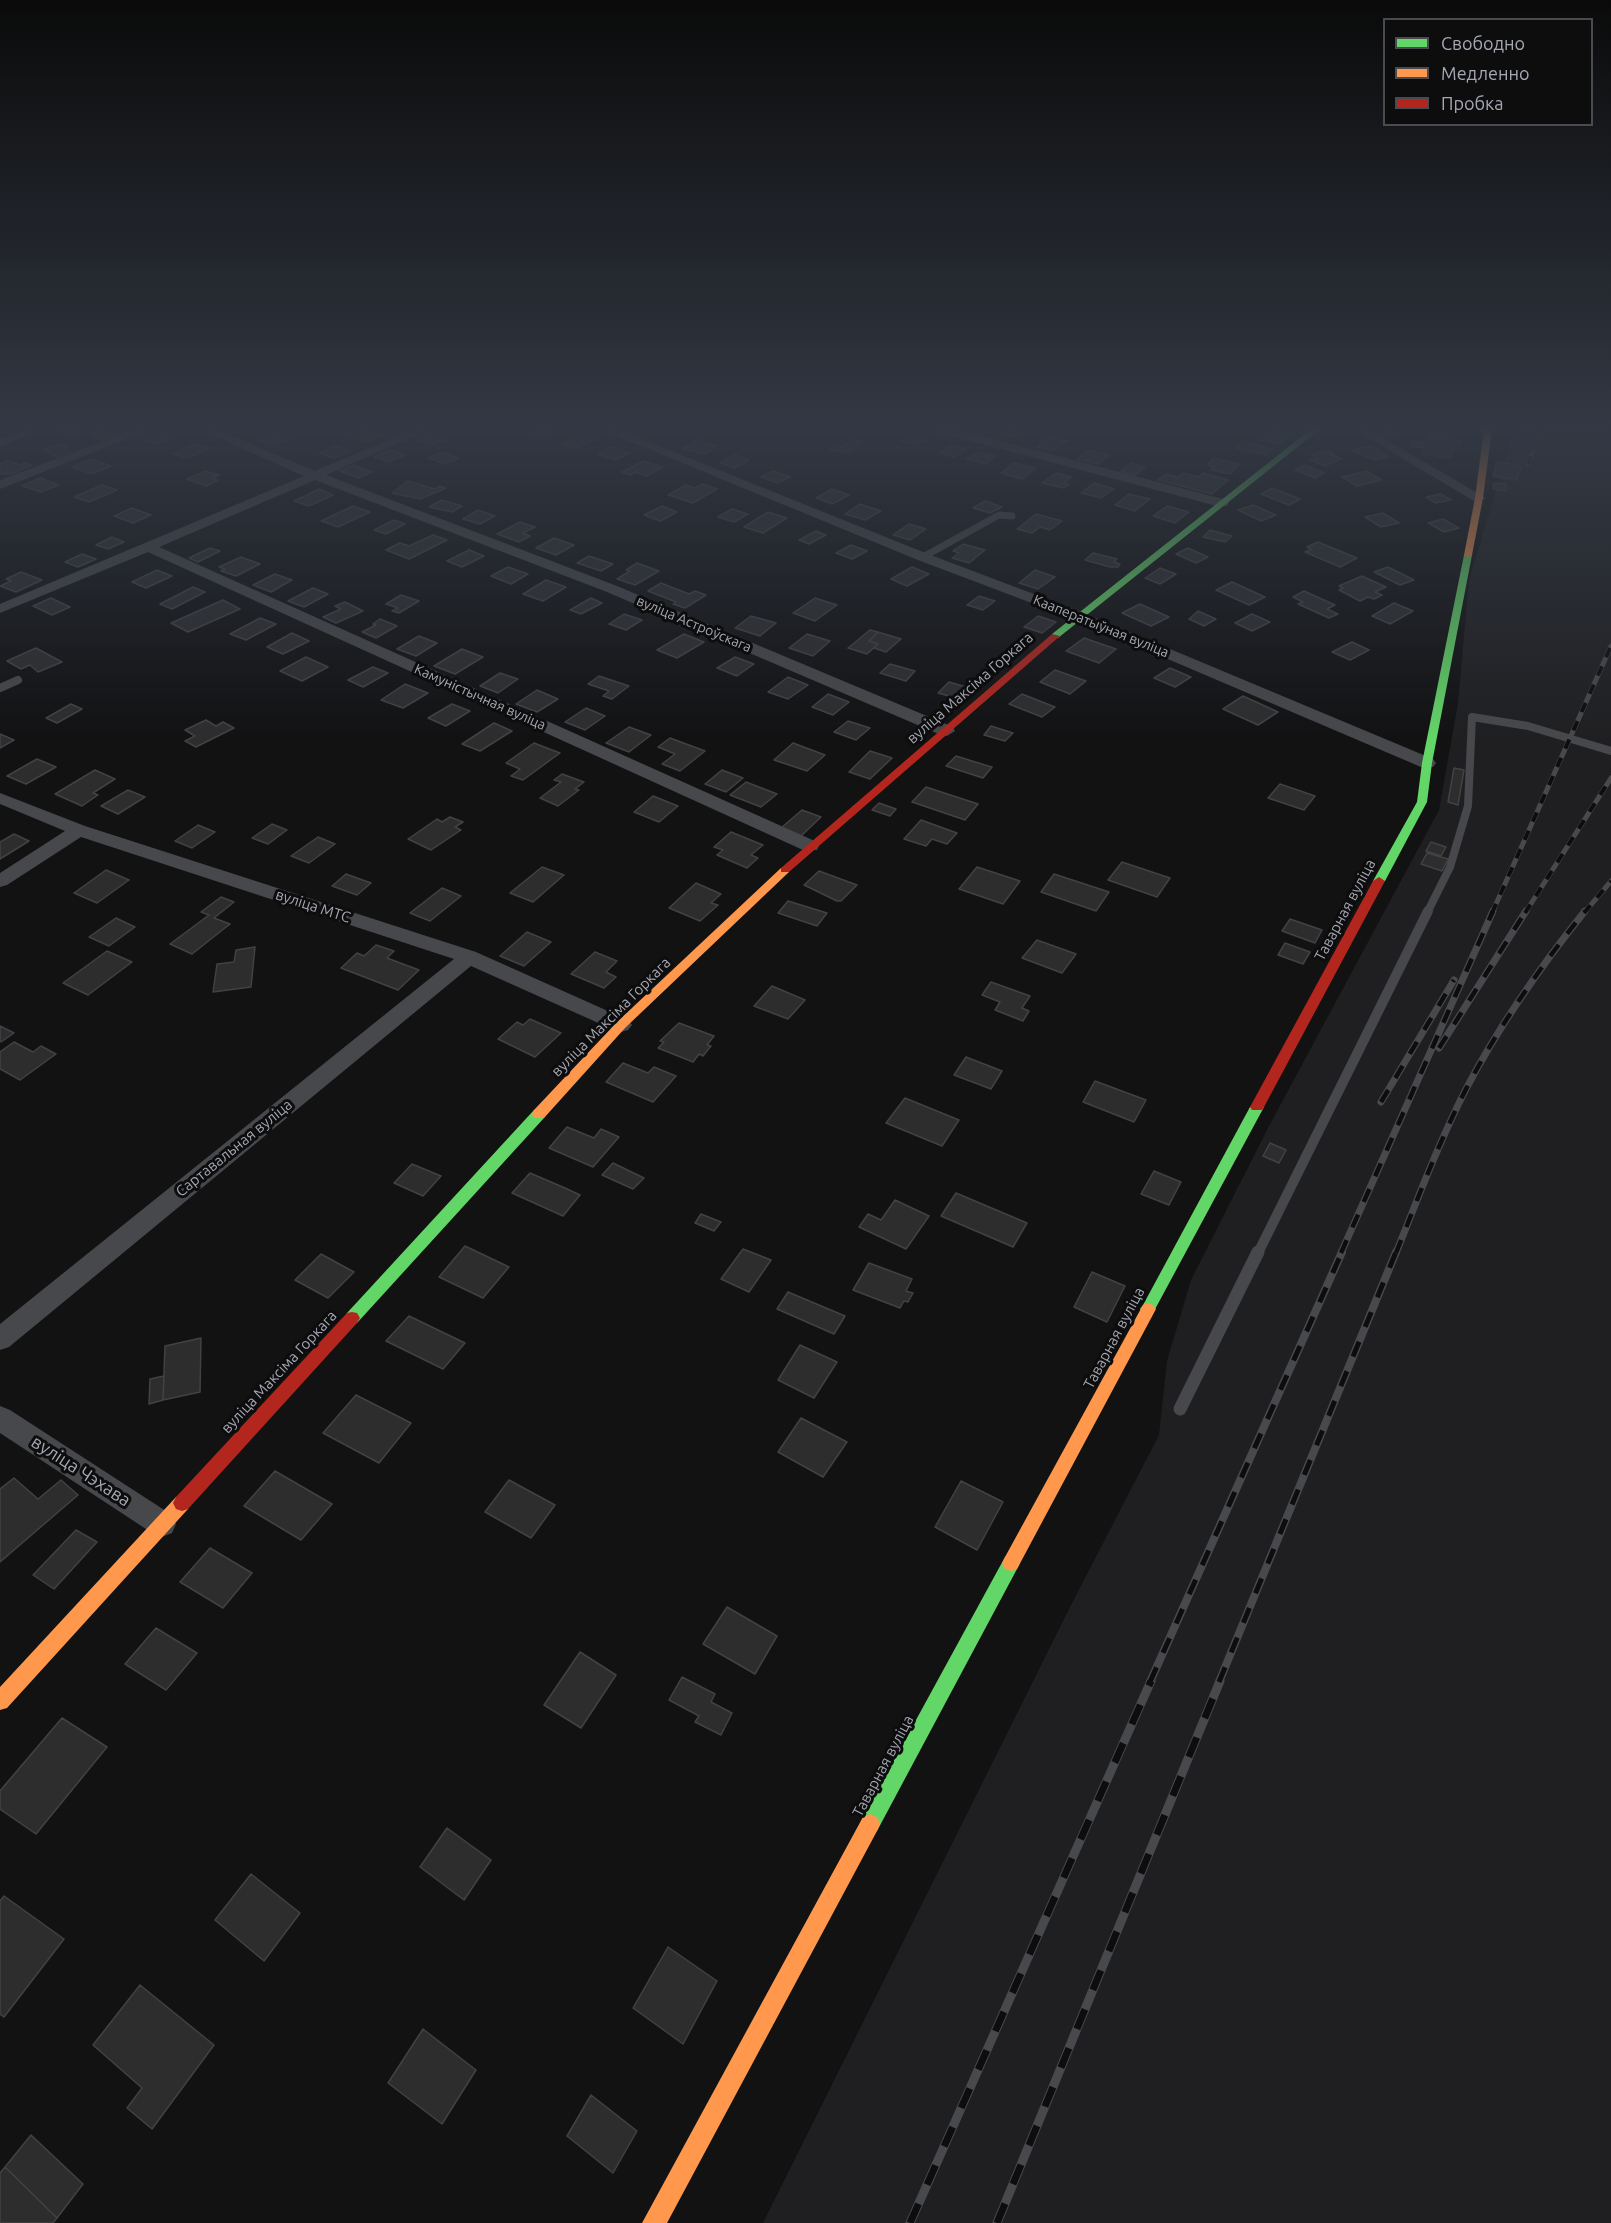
<!DOCTYPE html>
<html>
<head>
<meta charset="utf-8">
<style>
	body { margin:0 }
	#map { position:relative; width:1611px; height:2223px; overflow:hidden; background:#121213; font-family:Ubuntu,sans-serif }
	canvas { display:block }
	.legend { position:absolute; left:1383px; top:18px; width:210px; height:108px; box-sizing:border-box; background:#0d0d0e; border:2px solid #4a4b50; margin:0; padding:8px 10px; list-style:none; font-size:18px; color:#a5a7b3 }
	.legend li { display:flex; align-items:center; gap:12px; height:30px }
	.legend b { width:30px; border:2px solid #4a4b50 }
</style>
</head>
<body>
<div id="map">
<canvas width="1611" height="2223"></canvas>
<ul class="legend">
<li><b style="height:8px;background:#63d668"></b>Свободно</li>
<li><b style="height:8px;background:#ff974d"></b>Медленно</li>
<li><b style="height:8px;background:#b3261e"></b>Пробка</li>
</ul>
</div>
<script>
const ctx = document.querySelector('canvas').getContext('2d');
ctx.lineJoin = 'round';
function paint(path, color) {
  ctx.fillStyle = color;
  ctx.fill(path, 'evenodd');
}
function trace(path, color, width, dash) {
  ctx.strokeStyle = color;
  ctx.lineWidth = width;
  ctx.lineCap = dash ? 'butt' : 'round';
  ctx.setLineDash(dash || []);
  ctx.stroke(path);
}
function label(font, color, halo, rows, align = 'center') {
  ctx.font = font + ' Ubuntu,sans-serif';
  ctx.lineWidth = 6;
  ctx.setLineDash([]);
  ctx.textBaseline = 'middle';
  ctx.strokeStyle = halo;
  ctx.fillStyle = color;
  for (const [text, x, y, turn = 0] of rows) {
    ctx.save();
    ctx.translate(x, y);
    ctx.rotate((+turn || 0) * Math.PI / 180);
    ctx.textAlign = isNaN(turn) ? turn : align;
    if (halo) ctx.strokeText(text, 0, 0);
    ctx.fillText(text, 0, 0);
    ctx.restore();
  }
}
paint(new Path2D(`
	M1514 429H1611V2223H763L1070 1607 1159 1435 1167 1361 1191 1280 1269 1126 1439 810 1458 703 1469 581Z`), '#1f1f21');
const building = new Path2D(`
	M52 429H89L73 436Z
	M96 429H103L116 434 101 440 92 436 99 434 92 431Z
	M360 429H362L384 435 369 442 346 435Z
	M536 429H559L542 436 529 432Z
	M1009 429H1011L1022 432 1015 438 1002 434Z
	M1272 429H1273L1291 433 1280 444 1261 440Z
	M1382 429H1396L1391 437 1379 434Z
	M165 431 177 436 155 444 143 440Z
	M1431 431 1448 434 1447 437 1461 442 1460 445 1455 444 1450 458 1423 454 1425 448 1411 446 1413 441 1427 443Z
	M276 433 290 438 272 445 259 441Z
	M430 433 446 439 432 445 416 440Z
	M913 434 926 438 915 445 902 441Z
	M581 435 594 440 574 448 561 444Z
	M1046 436 1067 441 1052 451 1037 447 1045 442 1039 441Z
	M853 439 863 442 847 453 830 449 836 445 843 446Z
	M698 440 718 446 704 454 683 449Z
	M1243 441 1273 449 1266 455 1235 448Z
	M60 444 67 446 62 448 70 452 58 457 42 450Z
	M197 444 210 448 187 458 173 454Z
	M950 445 966 449 955 457 939 453Z
	M336 446 350 451 334 458 319 453Z
	M1371 446 1389 457 1374 460 1351 450Z
	M611 447 630 453 615 460 597 454Z
	M390 450 405 455 389 462 374 457Z
	M1089 450 1110 455 1098 464 1077 459Z
	M1326 450 1335 454 1332 455 1342 459 1325 466 1310 460 1317 458 1312 455Z
	M442 452 459 458 445 464 428 458Z
	M977 452 995 456 986 464 967 459Z
	M735 455 749 460 734 468 720 463Z
	M1214 458 1239 464 1230 474 1211 470 1214 467 1208 465Z
	M91 459 111 466 92 474 72 467Z
	M8 461 20 465 25 463 32 465 11 474H0V464Z
	M644 461 663 467 646 476 636 472 630 475 622 472Z
	M1497 462 1521 466 1517 480 1493 476Z
	M1014 463 1036 468 1022 479 1001 473Z
	M1131 463 1145 467 1136 475 1121 471Z
	M354 465 372 472 358 478 340 471Z
	M1305 465 1324 473 1315 478 1295 470Z
	M205 471 219 475 212 478 218 480 206 486 187 479Z
	M773 471 790 477 778 483 761 477Z
	M1366 471 1382 480 1357 486 1342 477Z
	M1056 473 1072 477 1064 483 1069 484 1064 488 1042 483Z
	M1183 473 1199 477 1203 473 1228 480 1212 494 1158 480 1166 474 1178 477Z
	M40 478 59 485 41 492 22 486Z
	M408 481 435 489 440 486 446 488 420 499 392 493Z
	M1094 483 1114 489 1101 498 1081 493Z
	M1494 483 1506 484V491L1493 489Z
	M702 484 717 489 693 503 668 495 686 485 695 488Z
	M102 485 117 490 89 502 74 497Z
	M1272 488 1300 499 1289 505 1261 494Z
	M319 489 333 495 309 506 294 501Z
	M832 489 849 495 832 504 816 498Z
	M1129 494 1150 499 1135 511 1115 505Z
	M1441 494 1451 500 1435 503 1426 497Z
	M442 500 462 506 452 512 429 507Z
	M985 501 1002 507 990 513 973 508Z
	M860 504 881 511 865 520 845 514Z
	M1253 505 1276 515 1261 521 1238 510Z
	M353 506 370 512 338 527 321 521Z
	M662 506 677 512 660 521 644 515Z
	M1167 506 1189 512 1175 523 1153 516Z
	M132 508 151 515 133 523 114 516Z
	M732 509 748 514 734 522 718 517Z
	M478 510 495 516 480 524 463 519Z
	M768 512 787 518 763 533 744 527Z
	M1383 513 1399 523 1381 527 1365 517Z
	M1036 514 1062 521 1050 530 1040 527 1032 533 1017 529Z
	M1443 519 1459 528 1444 532 1428 523Z
	M394 520 405 524 386 534 374 530Z
	M520 522 535 527 523 533 530 536 519 542 497 534Z
	M909 524 926 529 910 540 893 535Z
	M1210 530 1232 536 1225 542 1203 537Z
	M816 531 826 535 809 544 799 540Z
	M433 535 447 540 409 559 386 550 400 543 409 546Z
	M112 537 124 542 108 549 96 545Z
	M554 538 574 545 556 555 536 548Z
	M1318 542 1357 558 1340 567 1305 552 1311 549 1307 547Z
	M963 544 985 550 969 563 952 558 959 553 953 551Z
	M851 545 867 551 852 559 836 553Z
	M210 548 220 551 198 562 189 558Z
	M1188 548 1208 557 1196 563 1176 554Z
	M469 550 484 556 462 567 447 561Z
	M1093 553 1117 559 1114 562 1120 564 1118 567H1110L1085 560Z
	M82 554 96 559 78 567 65 562Z
	M589 556 613 564 601 571 577 563Z
	M241 557 260 564 236 576 221 571 225 569 219 567Z
	M637 563 659 571 635 585 617 579 630 571 626 570Z
	M508 567 528 574 511 584 491 576Z
	M912 567 929 574 907 586 891 579Z
	M1388 567 1414 580 1400 585 1374 572Z
	M1160 568 1176 574 1160 584 1145 578Z
	M157 570 172 576 146 588 132 582Z
	M1035 570 1055 577 1038 589 1019 583Z
	M21 572 42 580 16 592 0 586 11 581 6 579Z
	M275 574 292 580 271 592 253 585Z
	M1362 576 1386 587 1375 592 1382 595 1374 599 1368 597 1360 601 1339 590 1343 588 1339 586Z
	M546 580 566 587 543 601 523 594Z
	M1232 582 1265 597 1249 605 1216 590Z
	M661 583 689 594 695 591 706 595 685 608 673 604 676 602 648 591Z
	M193 587 205 592 172 609 160 604Z
	M313 588 328 594 304 607 288 601Z
	M1304 591 1335 605 1327 609 1338 614 1329 618 1298 604 1303 602 1293 597Z
	M401 595 419 601 399 613 392 611 398 608 386 604Z
	M979 596 995 601 983 610 967 605Z
	M51 598 70 607 52 615 33 606Z
	M591 598 602 603 581 614 570 610Z
	M815 598 837 605 815 621 793 613Z
	M223 600 240 609 188 632 171 623Z
	M345 602 363 611 336 623 323 617 341 609 335 606Z
	M1394 603 1413 611 1390 624 1372 616Z
	M1140 604 1169 617 1151 626 1122 613Z
	M1198 611 1216 619 1204 626 1189 619Z
	M624 614 642 620 626 630 609 624Z
	M1252 614 1270 622 1252 631 1235 623Z
	M751 616 776 623 760 636 735 628Z
	M1038 616 1056 622 1042 633 1024 627Z
	M260 618 276 624 246 640 230 634Z
	M380 619 397 626 376 638 362 632 376 625 373 624Z
	M870 630 878 632 869 641 878 644 867 654 848 648Z
	M878 632 901 639 886 652 874 648 878 644 869 641Z
	M292 633 309 641 283 654 267 647Z
	M684 634 704 642 677 658 657 650Z
	M807 634 830 641 813 656 789 648Z
	M419 636 437 643 416 656 397 649Z
	M1084 638 1116 649 1099 663 1066 651Z
	M1352 642 1369 650 1350 660 1332 652Z
	M36 648 62 662 38 672 30 665 21 669 7 661Z
	M462 649 483 657 455 674 434 666Z
	M306 657 328 667 302 681 280 671Z
	M735 657 754 664 737 676 717 668Z
	M890 664 915 671 906 681 880 673Z
	M373 667 388 673 363 687 348 680Z
	M1170 668 1191 677 1175 687 1154 678Z
	M1055 670 1086 681 1070 694 1040 682Z
	M500 673 518 679 498 693 480 686Z
	M599 676 629 686 612 699 603 696 609 691 588 684Z
	M788 677 808 685 788 699 768 692Z
	M949 682 966 687 956 698 938 693Z
	M405 684 428 693 403 708 381 700Z
	M537 690 558 699 537 712 516 704Z
	M828 694 849 702 833 715 812 707Z
	M1022 694 1055 707 1042 717 1009 704Z
	M1243 696 1278 712 1258 725 1223 709Z
	M71 704 82 709 57 723 46 718Z
	M452 704 470 711 446 726 428 718Z
	M586 708 605 716 585 730 565 722Z
	M206 720 216 726 223 722 234 728 196 747 185 741 195 736 185 730Z
	M848 721 870 728 856 740 834 732Z
	M494 723 512 731 480 751 462 744Z
	M991 726 1013 733 1005 741 984 735Z
	M629 727 651 735 629 752 606 743Z
	M0 734 14 740 0 748Z
	M670 738 705 751 680 771 662 764 675 754 658 747Z
	M534 743 560 753 523 780 511 776 520 769 506 763Z
	M793 743 825 755 807 771 774 760Z
	M870 751 892 758 870 779 849 772Z
	M956 756 985 765 992 767 983 778 946 766Z
	M37 759 56 767 26 784 7 776Z
	M1454 768 1464 770 1458 805 1448 802Z
	M95 770 115 779 93 793 98 795 82 806 55 794Z
	M722 770 743 778 726 792 705 784Z
	M562 774 584 782 575 789 579 790 558 806 540 798 561 782 554 780Z
	M746 782 777 794 761 807 730 795Z
	M1280 784 1315 796 1304 810 1268 798Z
	M926 787 978 804 965 820 912 802Z
	M128 790 145 797 118 814 101 806Z
	M653 796 678 806 659 822 634 812Z
	M879 803 896 809 890 816 872 810Z
	M802 810 821 817 801 836 781 828Z
	M450 817 463 822 455 827 461 830 431 850 408 839 437 819 442 822Z
	M921 820 957 833 947 844 932 839 926 846 904 839Z
	M272 824 287 830 268 844 252 838Z
	M198 825 215 832 192 848 175 841Z
	M731 832 763 845 751 855 758 858 747 868 717 855 723 850 714 847Z
	M14 834 29 841 0 859V842Z
	M318 837 335 844 309 863 291 856Z
	M1431 842 1446 847 1441 856 1426 851Z
	M1427 853 1448 859 1442 871 1421 864Z
	M1122 862 1170 878 1157 897 1108 880Z
	M542 867 564 875 533 902 510 893Z
	M977 867 1020 881 1003 904 959 889Z
	M106 870 129 880 97 903 74 893Z
	M819 871 857 885 841 901H837L804 885Z
	M346 874 371 883 357 895 332 886Z
	M1054 874 1109 892 1096 911 1041 892Z
	M696 883 721 894 711 903 718 905 700 921 669 908Z
	M442 888 461 896 430 921 410 913Z
	M221 897 234 902 214 918 230 924 192 954 170 944 209 915 201 912Z
	M788 901 827 913 817 926 778 913Z
	M116 918 135 927 109 946 89 937Z
	M1290 919 1322 930 1315 943 1282 931Z
	M527 932 551 942 524 966 500 956Z
	M1037 940 1076 954 1062 973 1022 958Z
	M1285 943 1310 952 1303 964 1278 955Z
	M376 945 394 951 387 958 419 970 398 990 341 968 357 953 364 956Z
	M255 947 251 987 213 992 217 964 234 962 236 950Z
	M107 951 132 962 88 995 63 983Z
	M595 952 617 961 606 972 616 977 604 988 571 974Z
	M991 982 1030 996 1022 1008 1029 1011 1023 1021 995 1010 1000 1002 982 995Z
	M772 986 805 1000 788 1019 754 1006Z
	M530 1019 561 1033 535 1057 498 1039 517 1022 523 1025Z
	M679 1023 714 1036 707 1045 711 1046 703 1056 699 1054 693 1062 658 1048 664 1042 660 1041Z
	M0 1026 14 1033 1 1042 0 1041Z
	M14 1042 33 1052 41 1046 56 1054 20 1080 0 1069V1052Z
	M966 1057 1002 1071 991 1089 954 1075Z
	M623 1063 648 1073 654 1067 676 1076 653 1102 606 1082Z
	M1095 1081 1146 1100 1134 1122 1083 1102Z
	M905 1098 959 1120 942 1146 886 1123Z
	M567 1127 594 1138 601 1129 619 1137 593 1167 549 1148Z
	M1270 1143 1286 1150 1279 1163 1263 1156Z
	M613 1163 644 1178 633 1189 602 1175Z
	M412 1164 441 1176 423 1196 394 1183Z
	M1154 1171 1181 1182 1169 1205 1141 1194Z
	M530 1173 565 1188 580 1195 563 1216 512 1193Z
	M956 1193 1027 1223 1013 1247 941 1216Z
	M895 1200 929 1216 906 1249 859 1227 868 1214 881 1220Z
	M701 1214 721 1222 714 1231 695 1223Z
	M465 1246 509 1267 483 1298 439 1277Z
	M743 1249 771 1260 749 1292 721 1279Z
	M321 1254 354 1272 328 1298 295 1280Z
	M869 1263 912 1279 906 1291 913 1293 908 1302 904 1301 900 1308 853 1290Z
	M1092 1272 1125 1286 1107 1322 1074 1307Z
	M788 1292 845 1316 834 1334 777 1309Z
	M409 1316 465 1343 443 1369 386 1341Z
	M201 1338 200 1392 163 1400 165 1346Z
	M800 1345 837 1362 814 1398 778 1380Z
	M164 1376 163 1400 149 1404 150 1379Z
	M356 1395 411 1423 379 1463 323 1433Z
	M801 1418 847 1442 823 1477 778 1452Z
	M275 1471 332 1504 301 1540 244 1506Z
	M14 1478 38 1499 61 1480 78 1495 0 1562V1489Z
	M509 1480 555 1505 531 1538 485 1512Z
	M961 1481 1003 1502 977 1550 935 1527Z
	M76 1530 97 1542 54 1589 33 1575Z
	M210 1548 252 1573 223 1608 180 1582Z
	M727 1607 777 1636 755 1674 703 1644Z
	M156 1628 197 1653 166 1690 125 1664Z
	M580 1652 616 1675 581 1728 544 1705Z
	M682 1677 715 1694 711 1702 732 1713 721 1735 695 1722 699 1716 669 1700Z
	M62 1718 107 1747 36 1834 0 1809V1791Z
	M447 1828 491 1860 464 1900 420 1867Z
	M251 1874 300 1913 264 1961 215 1920Z
	M4 1896 64 1939 4 2017 0 2014V1901Z
	M668 1947 717 1981 683 2044 633 2008Z
	M140 1985 214 2045 152 2129 127 2108 142 2088 93 2045Z
	M423 2029 476 2070 442 2124 388 2083Z
	M591 2095 637 2131 613 2173 567 2136Z
	M31 2135 83 2184 57 2218 5 2167Z
	M5 2167 57 2218 53 2223H0V2173Z`);
paint(building, '#2d2d2e');
trace(building, '#424246', 1.5);
trace(new Path2D(`
	M923 557 999 515 1012 516`), '#47484b', 7);
trace(new Path2D(`
	M0 688 18 680
	M1427 913 1450 867 1468 806 1472 717 1528 726 1611 751`), '#47484b', 8);
trace(new Path2D(`
	M1258 1253 1428 911`), '#47484b', 10);
trace(new Path2D(`
	M1180 1409 1258 1252`), '#47484b', 13);
paint(new Path2D(`
	M25 429H42L0 447V439Z
	M135 429H152L0 489V480Z
	M198 429H215L315 471 414 429H431L326 475 617 586 953 727 955 731 947 736 941 735 607 592 315 480 159 547 817 842 819 846 817 850H803L148 552 0 613V604L304 476Z
	M600 429H617L928 554 1084 613 1433 759 1436 763 1433 767H1421L1074 619 918 560Z
	M935 429H955L1227 500 1229 503 1227 506H1217L937 432Z
	M1353 429H1368L1486 498 1479 502 1474 501Z
	M0 793 85 826 476 952 628 1020 632 1025 628 1030 621 1032 614 1030 471 966 9 1347 0 1350V1324L454 959 81 837 7 885 0 887V873L65 831 0 804Z
	M0 1406 10 1410 172 1515 176 1524 172 1533 162 1537 152 1533 0 1433Z`), '#47484b');
paint(new Path2D(`
	M1311 429H1320L1058 638H1052V634Z
	M1468 552 1472 555 1432 763 1427 802 1385 881 1379 885 1375 883 1373 881 1417 802 1422 763 1464 555Z
	M1257 1102 1264 1107 1153 1313 1148 1315 1143 1313 1140 1309 1143 1305 1250 1107Z
	M539 1109 544 1110 546 1114 544 1118 357 1323 352 1324 347 1323 344 1318 347 1313 534 1110Z
	M1011 1555 1017 1557 1020 1563 1017 1569 877 1831 870 1834 863 1831 860 1824 863 1817 1005 1557Z`), '#63d668');
paint(new Path2D(`
	M1484 429H1492L1483 498 1472 555 1468 558 1464 555 1475 498Z
	M785 867 789 868V872L625 1028 544 1118H534L532 1114 534 1110 617 1022 781 868Z
	M1148 1303 1153 1305 1156 1309 1017 1569 1011 1571 1005 1569 1002 1563 1005 1557 1143 1305Z
	M182 1495 188 1497 191 1503 188 1509 7 1708 0 1710V1687L176 1497Z
	M870 1814 877 1817 880 1824 877 1831 667 2223H642L863 1817Z`), '#ff974d');
paint(new Path2D(`
	M1052 634 1060 636 789 872H781V868Z
	M1379 877 1385 881 1264 1107 1262 1110H1252L1250 1107 1373 881Z
	M352 1312 357 1313 360 1318 357 1323 188 1509 182 1511 176 1509 173 1503 176 1497 347 1313Z`), '#b3261e');
const railFar4 = new Path2D(`
	M1528 464 1542 429`);
const railFar3 = new Path2D(`
	M1492 913 1611 646
	M1525 913 1611 778
	M1584 913 1611 881`);
const railFar2 = new Path2D(`
	M1439 1048 1526 911
	M1381 1102 1454 980
	M1341 1253 1493 911
	M1396 1253C1418 1198 1439 1142 1466 1089 1499 1026 1540 967 1585 911`);
const railFar1 = new Path2D(`
	M1150 1682 1342 1252
	M1219 1682 1396 1252`);
const rail = new Path2D(`
	M910 2223 1151 1681
	M997 2223 1220 1681`);
trace(railFar4, '#48494c', 4.5);
trace(railFar3, '#48494c', 5);
trace(railFar2, '#48494c', 7);
trace(railFar1, '#48494c', 8);
trace(rail, '#48494c', 9);
trace(railFar4, '#0d0d0e', 3, [8]);
trace(railFar3, '#0d0d0e', 4, [10]);
trace(railFar2, '#0d0d0e', 4.5, [14]);
trace(railFar1, '#0d0d0e', 5, [16]);
trace(rail, '#0d0d0e', 7, [21]);
const sky = ctx.createLinearGradient(0, 0, 0, 740);
sky.addColorStop(0, '#0a0a0a');
sky.addColorStop(0.58, '#333944');
sky.addColorStop(1, '#33394400');
ctx.fillStyle = sky;
ctx.fillRect(0, 0, 1611, 740);
label('14px', '#a5a7b3', '#0d0d0e', [
	["вуліца Астроўскага",694,624,23],
	["Кааператыўная вуліца",1101,626,22],
	["Камуністычная вуліца",480,697,24]
]);
label('15px', '#a5a7b3', '#0d0d0e', [
	["вуліца Максіма Горкага",970,688,-41],
	["вуліца МТС",313,906,18],
	["Таварная вуліца",1345,910,-62],
	["вуліца Максіма Горкага",611,1017,-45],
	["Сартавальная вуліца",234,1148,-39],
	["Таварная вуліца",1114,1338,-62],
	["вуліца Максіма Горкага",279,1372,-47],
	["Таварная вуліца",883,1766,-62]
]);
label('18px', '#a5a7b3', '#0d0d0e', [
	["вуліца Чэхава",81,1471,33]
]);
</script>
</body>
</html>
